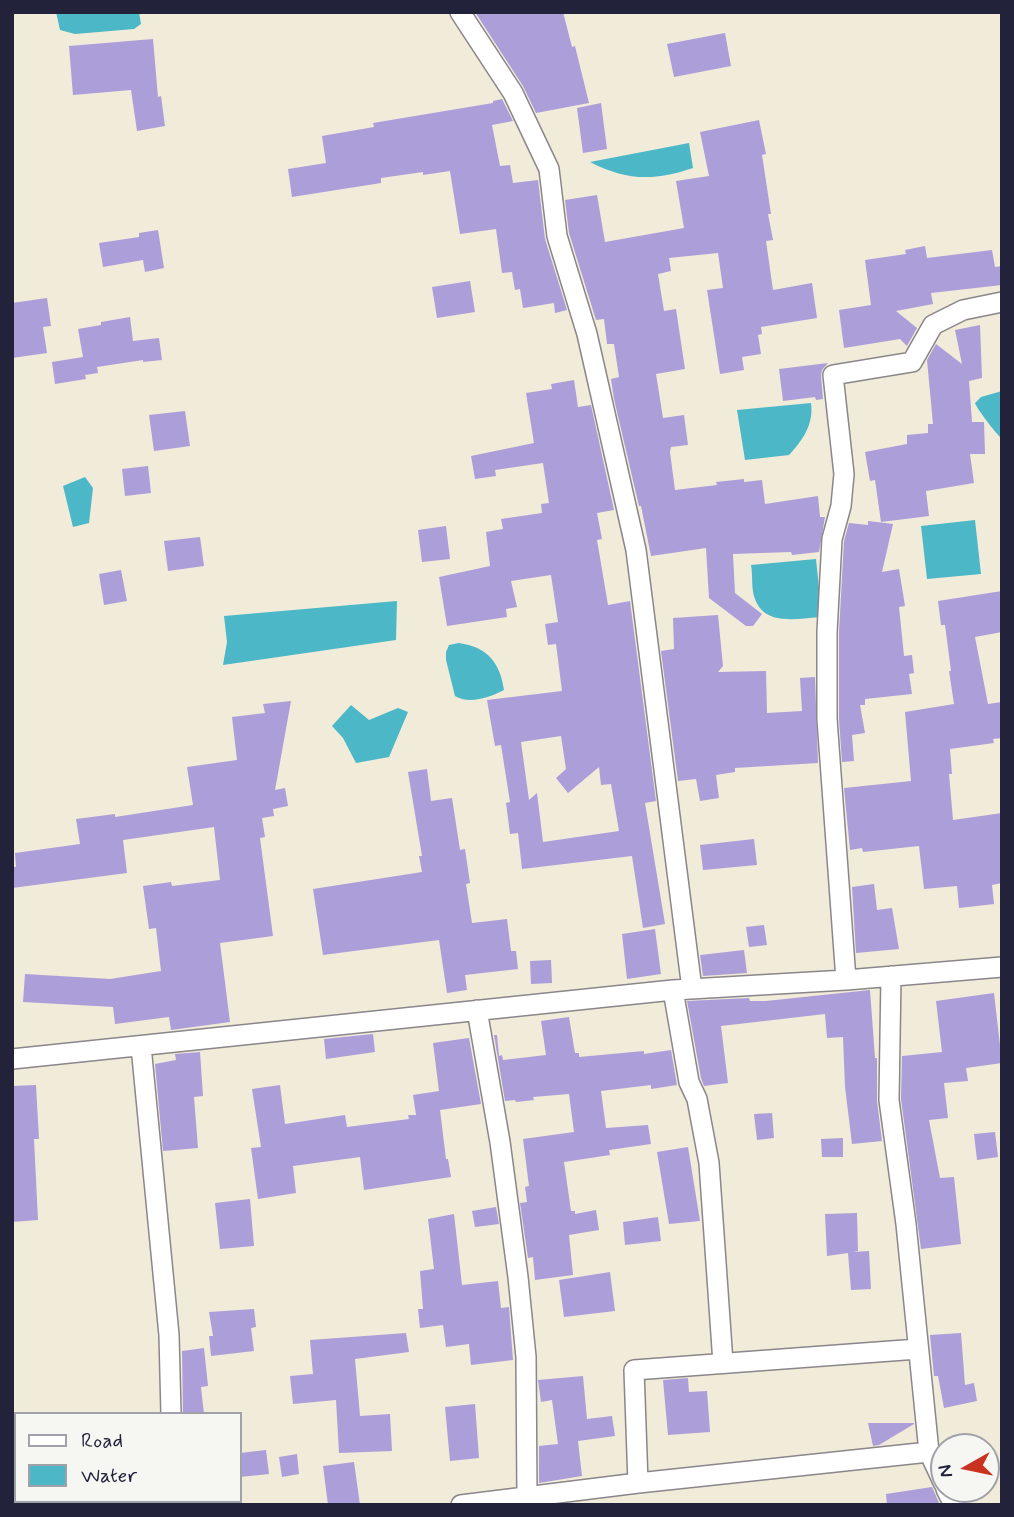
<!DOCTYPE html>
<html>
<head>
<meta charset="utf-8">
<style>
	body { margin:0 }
	#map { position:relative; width:1014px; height:1517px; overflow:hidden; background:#f1ebda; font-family:Mynerve,sans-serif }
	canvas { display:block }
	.frame { position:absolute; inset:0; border:14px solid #22223b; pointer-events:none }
	.legend { position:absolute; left:14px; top:1412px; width:228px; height:91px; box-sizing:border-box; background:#f6f6f2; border:2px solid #a1a1a9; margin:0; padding:9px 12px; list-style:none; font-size:21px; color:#22223b }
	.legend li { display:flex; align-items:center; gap:14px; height:35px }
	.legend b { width:35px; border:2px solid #a1a1a9 }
	.north { position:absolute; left:930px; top:1433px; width:70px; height:70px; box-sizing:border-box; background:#f6f6f2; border:2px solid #a1a1a9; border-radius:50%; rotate:261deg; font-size:19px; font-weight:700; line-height:28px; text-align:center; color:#22223b }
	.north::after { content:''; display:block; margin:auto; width:24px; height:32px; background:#c8321e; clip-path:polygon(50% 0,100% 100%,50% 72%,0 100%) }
</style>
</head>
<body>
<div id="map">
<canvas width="1014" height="1517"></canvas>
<div class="frame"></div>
<ul class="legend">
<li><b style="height:9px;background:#fff"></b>Road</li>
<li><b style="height:19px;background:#4bb7c7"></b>Water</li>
</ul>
<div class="north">N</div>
</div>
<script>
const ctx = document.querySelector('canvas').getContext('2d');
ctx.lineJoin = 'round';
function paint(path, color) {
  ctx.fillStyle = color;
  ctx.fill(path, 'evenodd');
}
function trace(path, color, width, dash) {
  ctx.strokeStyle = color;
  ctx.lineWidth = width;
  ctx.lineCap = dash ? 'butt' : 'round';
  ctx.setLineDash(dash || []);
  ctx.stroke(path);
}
paint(new Path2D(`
	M56 12H139L141 24 134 29 75 34 60 30Z
	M689 143 693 168C654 181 627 181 590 162Z
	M1002 391V437H1000C995 432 977 409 975 403L981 397Z
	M811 403C814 424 803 440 789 455L745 460 737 410Z
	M85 477 93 488 89 523 73 527 63 486Z
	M975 520 981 574 927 579 921 526Z
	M816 559 822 617C799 618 765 627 755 599 751 590 753 575 751 565Z
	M397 601 396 640 223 665 227 642 224 616Z
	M459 643C487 647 500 662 504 690 491 697 469 705 455 696L446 660V652L449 645Z
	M351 705 369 720 398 708 408 712 389 757 356 763 343 738 332 726Z`), '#4bb7c7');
paint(new Path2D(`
	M475 12H563L572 47 575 46 589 103 536 113 523 86Z
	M725 33 731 66 674 77 667 44Z
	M153 39 158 97 161 96 165 126 137 131 131 90 73 95 69 46Z
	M502 99 513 121 492 125 500 166 510 165 513 183 538 180 545 239 567 310 555 313 554 303 523 308 520 289 515 290 512 272 502 273 496 229 460 234 450 171 423 175V172L381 178V183L292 197 288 169 326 163 322 136 374 127 373 123 493 103V101Z
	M601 103 607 149 583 153 577 108Z
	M759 120 766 154 762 155 771 214H768L773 240 766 241 773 290 812 283 817 318 761 327 762 334 758 335 761 354 742 357 744 370 720 374 707 290 723 288 718 253 669 258 671 271 658 274 664 311 676 309 685 369 656 374 663 418 684 415 688 445 671 447 670 452 675 490 717 485 716 482 744 479V482L762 480 765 504 818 496 820 517H825L819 552 792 555 791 552 733 554 735 593 762 614 753 626H746L709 598 706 548 651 556 641 506H639L614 399 611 379 619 377 614 344H607L604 319 596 320 569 233 565 200 597 195 605 242 684 228 676 181 709 176 700 132Z
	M158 230 164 268 145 272 143 260 103 267 99 243 139 237V233Z
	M925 246 927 258 992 250 995 267 1002 266V285L931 293 933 304 896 311 917 328 907 346 900 339 844 348 839 310 871 305 865 260 906 254 905 250Z
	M470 281 475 312 437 318 432 287Z
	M47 298 51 326 43 327 47 353 12 358V303Z
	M130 317 133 341 159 338 162 360 143 362V360L97 367 98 373 85 375 86 379 55 384 52 362 83 357 78 329 101 325V322Z
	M980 325 982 378 969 381 972 422H984L985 454H970L974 483 926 491 929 516 881 522 875 480 870 481 865 452 907 444V435L928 433V424H933L927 360 936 344 962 364 955 330Z
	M828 363 822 370 821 376 823 399 816 400 815 397 783 401 779 369Z
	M574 380 578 407 591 405 614 510 597 513 602 539 597 540 608 605 630 601 656 801 645 803 665 924 643 928 632 856 522 869 518 833 510 834 506 803 510 802 501 745 495 746 487 700 562 691 556 644 548 645 545 624 558 622 551 575 511 581 517 607 506 609 507 617 447 626 439 577 490 566 486 532 503 529 501 519 542 513 541 504 549 503 543 463 495 470 496 476 475 479 471 456 534 443 526 393 552 389 551 384ZM561 736 566 769 556 778 568 793 599 767 601 785 611 784 619 831 543 842 537 793 529 800 521 742Z
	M185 411 190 446 154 451 149 415Z
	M148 466 151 493 125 496 122 469Z
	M868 521 893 524 882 572 899 569 905 606 899 607 904 656 912 655 914 673 909 674 912 694 865 699V705H860L865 733 852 735 854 761 842 762 839 719V632L844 541 849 523 868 525Z
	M446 526 450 559 422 562 418 530Z
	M200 537 204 566 168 571 164 541Z
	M121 570 127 601 104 605 99 574Z
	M1002 591V632L975 637 988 704 1002 702V738L993 739 994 743 950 749 952 774H949L953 820 1002 813V883L992 885 994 904 959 908 957 886 924 889 919 846 863 852 862 848 850 850 844 788 911 781 905 712 954 704 949 671H951L945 625H941L938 601Z
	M718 615 723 666 718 672 766 671 767 713 802 711 800 678 815 677 818 763 735 768V772L716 775 719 798 700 801 696 779 678 781 661 651 674 649 673 618Z
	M291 701 275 790 285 788 288 806 273 809 274 816 262 818 265 837 260 838 273 936 220 943 230 1022 171 1030 169 1017 115 1024 113 1007 23 1002 25 974 110 979 161 971 156 928 149 929 143 886 171 882 172 886 220 880 214 827 123 840 127 873 12 888V867H16L15 853 80 844 76 819 115 814V817L193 805 187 767 237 760 232 717 265 713 263 704Z
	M427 769 431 801 452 798 460 850 465 849 470 883 466 884 472 923 507 919 511 951H516L518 969 465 975 467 990 447 993 439 940 323 955 313 889 422 872 419 856H422L408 772Z
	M754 839 757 865 703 870 700 845Z
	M874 884 877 910 892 908 899 949 856 953 852 887Z
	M764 925 767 945 749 947 746 927Z
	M655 929 661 974 627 979 622 934Z
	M744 950 747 973 703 976 700 955Z
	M551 960 552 983 531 984 530 961Z
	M870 990 875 1058H877V1101L882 1141 852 1144 845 1087 843 1037 827 1038 825 1014 721 1026 728 1083 704 1086 701 1078 687 1001 749 998 750 1001H766Z
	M994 993 1002 1063 966 1068 968 1081 944 1083 948 1118 929 1120 940 1178 954 1177 961 1244 921 1249 901 1099 902 1056 942 1052 936 1001Z
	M569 1017 575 1053H579V1057L644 1051V1054L671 1050 677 1085 651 1089V1085L601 1091 606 1128 648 1125 651 1144 609 1150 610 1155 564 1162 571 1211H575V1214L596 1210 599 1230 569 1235 573 1275 535 1280 533 1257 528 1258 520 1203 527 1202 525 1187 529 1186 523 1139 574 1132 569 1094 533 1097 534 1100 516 1102 515 1100 505 1101 494 1035H497L499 1056 502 1055 503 1060 546 1055 541 1021Z
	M373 1034 375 1052 326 1059 324 1039Z
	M469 1038 481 1104 440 1110 446 1159H448L451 1177 364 1190 360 1157 293 1166 296 1193 258 1199 251 1148 261 1147 252 1089 280 1085 285 1124 345 1115 347 1127 409 1119 408 1115H416L413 1095 439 1091 433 1043Z
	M200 1052 203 1096 194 1097 198 1148 163 1151 155 1064 176 1060 175 1054Z
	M36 1085 39 1139H34L38 1220 12 1222V1086Z
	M772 1113 774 1138 757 1140 754 1114Z
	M995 1132 998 1157 977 1160 974 1134Z
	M843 1138V1157H822L821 1139Z
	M688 1147 700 1221 669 1224 657 1152Z
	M250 1199 254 1246 220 1249 215 1203Z
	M496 1207 499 1224 475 1227 472 1211Z
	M857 1213 858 1251 853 1252 869 1251 871 1289 851 1290 848 1253 827 1256 825 1214Z
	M454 1214 462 1285 498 1281 501 1308 509 1307 513 1360 471 1365 469 1344 446 1347 443 1325 420 1328 418 1309H423L420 1271 434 1269 428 1219Z
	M658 1217 661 1241 625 1245 623 1222Z
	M610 1272 615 1311 564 1317 559 1280Z
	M254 1309 256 1327 251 1328 254 1351 211 1356 209 1336H213L209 1312Z
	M406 1333 409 1352 355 1359 360 1416 390 1414 392 1451 339 1453 336 1400 293 1404 290 1376 313 1374 310 1340Z
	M961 1333 965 1385 974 1383 977 1401 944 1408 938 1376H934L930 1335Z
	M204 1348 208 1386 201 1387 204 1414H183L182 1351Z
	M583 1376 587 1419 612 1416 615 1436 578 1441 582 1476 539 1483V1446L558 1444 552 1400 541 1402 538 1380Z
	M688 1378 689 1392 707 1391 710 1432 668 1435 663 1380Z
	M475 1404 479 1458 450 1461 445 1407Z
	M868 1423H914V1424L879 1445 873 1446Z
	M266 1450 269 1474 240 1477V1453Z
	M297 1454 299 1474 282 1477 279 1457Z
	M354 1462 360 1505H328L323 1466Z
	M932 1487 940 1505H887L886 1494Z`), '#ac9ed9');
const street = new Path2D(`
	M460 12 513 93 549 169 557 236 587 334 636 550 692 989
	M891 976 889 1100 906 1224 929 1452 944 1484
	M846 980 827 719V632L832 539 841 506 844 474 833 375 912 362 933 325 963 310 1002 302
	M673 990 689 1082 697 1099 709 1163 723 1363
	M477 1010 500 1142 518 1277 526 1357 527 1496
	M141 1046 169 1335 171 1414
	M12 1059 673 990 846 980 1002 967
	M638 1483 634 1370 918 1349
	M946 1489 954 1505
	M184 1501V1505
	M461 1505 638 1483 929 1452`);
trace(street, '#8a868a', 22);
trace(street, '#fff', 19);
</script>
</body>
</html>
